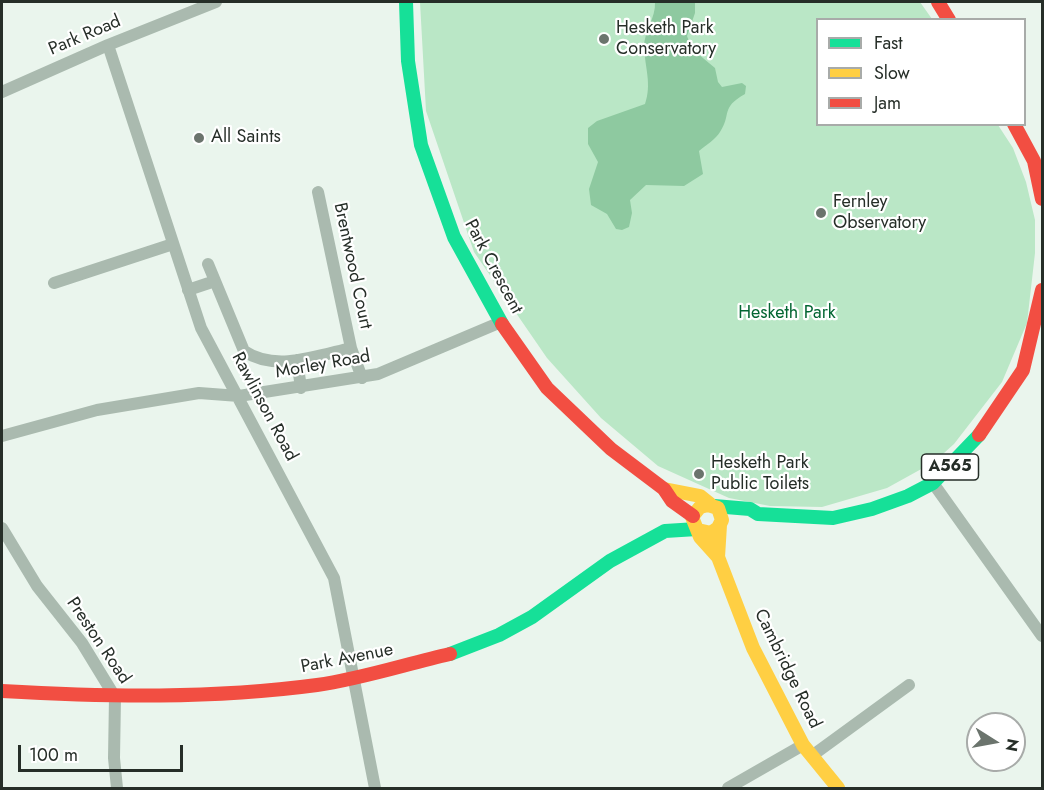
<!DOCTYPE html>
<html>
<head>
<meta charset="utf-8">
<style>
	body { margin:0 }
	#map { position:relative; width:1044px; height:790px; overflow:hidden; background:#eaf5ed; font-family:Jost,sans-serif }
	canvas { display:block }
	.frame { position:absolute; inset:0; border:3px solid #262e28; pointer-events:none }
	.legend { position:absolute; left:816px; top:18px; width:210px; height:108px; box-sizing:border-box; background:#fff; border:2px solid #a8aba9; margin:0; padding:8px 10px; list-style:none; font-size:18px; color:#262e28 }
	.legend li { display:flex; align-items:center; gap:12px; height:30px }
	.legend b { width:30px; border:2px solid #a8aba9 }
	.north { position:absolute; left:966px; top:712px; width:60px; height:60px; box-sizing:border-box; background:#fff; border:2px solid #a8aba9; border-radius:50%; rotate:101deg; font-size:16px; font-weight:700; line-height:24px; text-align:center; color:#262e28 }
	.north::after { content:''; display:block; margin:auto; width:21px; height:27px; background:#6b746d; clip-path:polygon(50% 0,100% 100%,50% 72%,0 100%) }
	.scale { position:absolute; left:18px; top:745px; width:165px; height:27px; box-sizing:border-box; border:3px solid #262e28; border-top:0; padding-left:8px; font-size:18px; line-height:21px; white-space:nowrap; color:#262e28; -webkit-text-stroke:4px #fff; paint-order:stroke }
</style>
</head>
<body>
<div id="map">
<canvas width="1044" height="790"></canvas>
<div class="frame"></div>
<ul class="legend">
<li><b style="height:8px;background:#16e098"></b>Fast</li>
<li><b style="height:8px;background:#ffcf43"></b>Slow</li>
<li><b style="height:8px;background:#f24e42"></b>Jam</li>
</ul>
<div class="north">N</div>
<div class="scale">100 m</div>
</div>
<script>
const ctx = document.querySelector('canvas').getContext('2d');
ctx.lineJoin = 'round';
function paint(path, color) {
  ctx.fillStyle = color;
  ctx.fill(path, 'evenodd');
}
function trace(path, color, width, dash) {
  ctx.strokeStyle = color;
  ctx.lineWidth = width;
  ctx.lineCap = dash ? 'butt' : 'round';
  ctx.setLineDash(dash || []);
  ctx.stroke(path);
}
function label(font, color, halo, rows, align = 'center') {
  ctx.font = font + ' Jost,sans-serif';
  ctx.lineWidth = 4.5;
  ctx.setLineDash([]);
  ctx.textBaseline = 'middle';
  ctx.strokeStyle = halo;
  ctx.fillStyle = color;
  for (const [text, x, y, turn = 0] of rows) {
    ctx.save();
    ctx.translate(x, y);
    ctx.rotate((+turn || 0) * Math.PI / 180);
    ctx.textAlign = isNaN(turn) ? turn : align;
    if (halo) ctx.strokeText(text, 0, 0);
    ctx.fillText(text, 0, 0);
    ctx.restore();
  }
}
paint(new Path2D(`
	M420 2H920L932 19 818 20V124L998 125 1013 148 1026 182 1035 220V253L1027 323 1002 382 954 444 934 462 887 488 822 507 770 506 729 498 658 466 601 418 547 358 474 252 426 111Z`), '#bae7c6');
paint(new Path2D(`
	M655 2H695V13L687 36 692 49 715 68 718 82 722 87 742 83 746 86 745 94C720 108 732 114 720 132 716 139 706 145 699 151L703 174 684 186 646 185 630 200 632 213 629 227 622 230 616 229 607 214 591 205 589 189 598 162 588 144V128L597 121 645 104C652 84 645 68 644 47 644 31 656 18 655 2Z`), '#8ec9a0');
trace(new Path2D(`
	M108 45 201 328 334 578 375 788
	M2 92 108 45 216 2
	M208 264 244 351C275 372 317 356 351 348L318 192
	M54 283 173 244
	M188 290 215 281
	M351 348 362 378
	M297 360 301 388
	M2 436 97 410 199 393 239 396 378 374 501 322
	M933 483 1042 636
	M2 528 37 586 82 643 115 697 114 758 117 788
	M813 755 909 685
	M728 788 803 745`), '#aabaaf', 12);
trace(new Path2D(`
	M406 2 408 61 421 145 454 237 502 324
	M714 506 750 509 758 514 833 518 872 509 908 496 933 483 979 435
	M450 654 499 635 532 617 610 561 665 531 697 529`), '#16e098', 14);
trace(new Path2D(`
	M664 489 700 496 710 504
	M720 525 718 557 753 648 803 745 838 788
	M698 530 711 533 718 528 722 520 718 508 708 505 700 507 692 517 700 537 718 557`), '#ffcf43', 14);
trace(new Path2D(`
	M938 2 949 20
	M1014 124 1034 161 1042 199
	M502 324 547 388 611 449 664 489 672 501 693 516
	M979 435 1023 370 1042 290
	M2 691C107 697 212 699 317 685 361 679 406 664 450 654`), '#f24e42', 14);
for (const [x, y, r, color] of [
	[604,39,6,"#6b746d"],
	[199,138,6,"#6b746d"],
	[821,213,6,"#6b746d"],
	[699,474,6,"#6b746d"]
]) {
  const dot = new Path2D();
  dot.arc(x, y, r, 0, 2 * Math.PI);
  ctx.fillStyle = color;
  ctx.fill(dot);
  trace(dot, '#fff', 2);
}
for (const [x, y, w] of [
	[950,467,57]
]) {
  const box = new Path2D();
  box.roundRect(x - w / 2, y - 13, w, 26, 4.5);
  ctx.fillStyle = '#fff';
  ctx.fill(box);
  trace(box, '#262e28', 1.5);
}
label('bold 16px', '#262e28', null, [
	["A565",950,467]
]);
label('18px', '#262e28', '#fff', [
	["Hesketh Park",616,29],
	["Conservatory",616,50],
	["All Saints",211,138],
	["Fernley",833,203],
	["Observatory",833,224],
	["Hesketh Park",711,464],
	["Public Toilets",711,485]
], 'left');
label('18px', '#262e28', '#fff', [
	["Park Road",85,36,-23],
	["Brentwood Court",352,266,78],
	["Park Crescent",493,267,62],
	["Morley Road",323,365,-10],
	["Rawlinson Road",264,407,62],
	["Preston Road",98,641,56],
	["Park Avenue",347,659,-11],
	["Cambridge Road",787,669,64]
]);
label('18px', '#046633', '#fff', [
	["Hesketh Park",787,314]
]);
</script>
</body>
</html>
